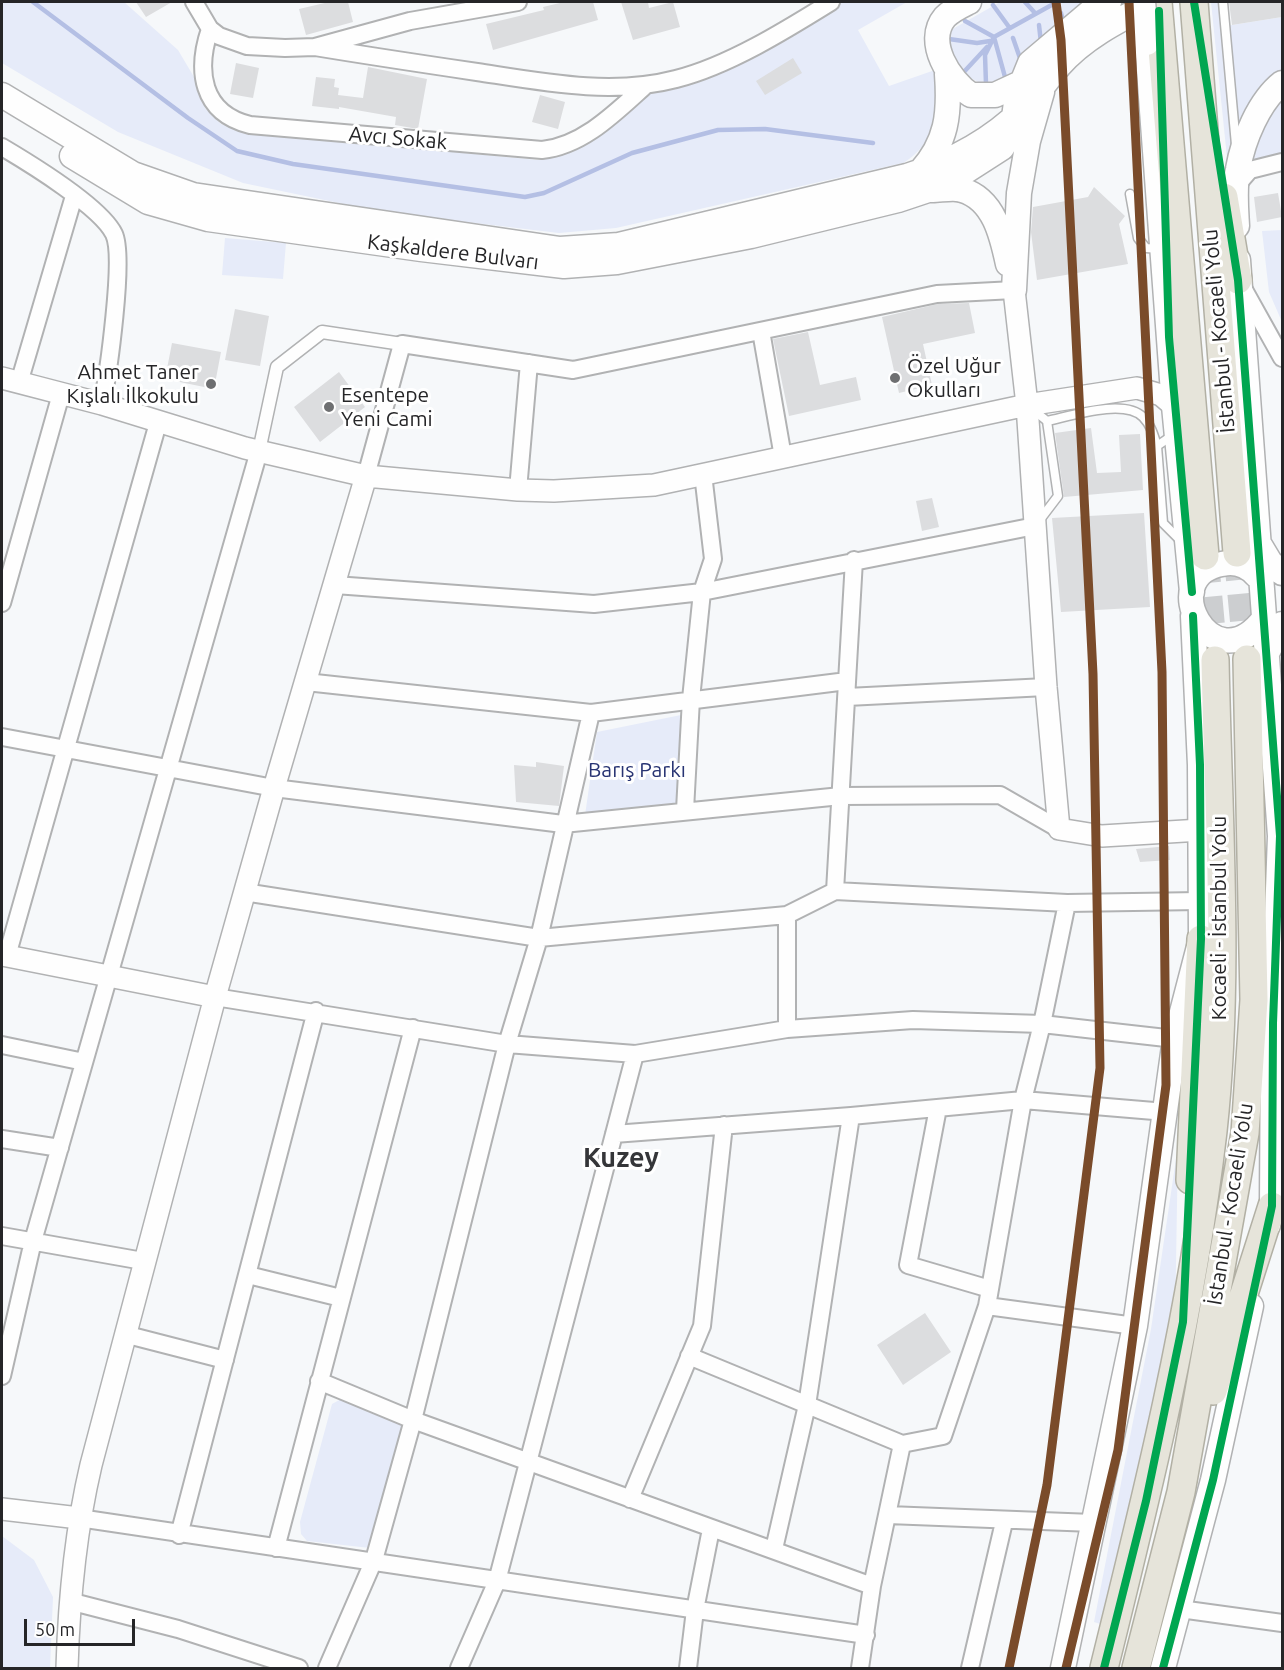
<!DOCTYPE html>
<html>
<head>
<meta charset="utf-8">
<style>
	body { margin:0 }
	#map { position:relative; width:1284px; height:1670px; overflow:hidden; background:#f6f8fa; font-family:Ubuntu,sans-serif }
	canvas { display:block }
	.frame { position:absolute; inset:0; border:3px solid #252527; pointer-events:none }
	.scale { position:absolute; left:24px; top:1619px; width:111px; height:27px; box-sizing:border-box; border:3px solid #252527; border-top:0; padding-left:8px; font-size:18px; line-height:21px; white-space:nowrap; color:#252527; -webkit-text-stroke:4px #fff; paint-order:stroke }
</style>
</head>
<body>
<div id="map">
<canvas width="1284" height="1670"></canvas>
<div class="frame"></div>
<div class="scale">50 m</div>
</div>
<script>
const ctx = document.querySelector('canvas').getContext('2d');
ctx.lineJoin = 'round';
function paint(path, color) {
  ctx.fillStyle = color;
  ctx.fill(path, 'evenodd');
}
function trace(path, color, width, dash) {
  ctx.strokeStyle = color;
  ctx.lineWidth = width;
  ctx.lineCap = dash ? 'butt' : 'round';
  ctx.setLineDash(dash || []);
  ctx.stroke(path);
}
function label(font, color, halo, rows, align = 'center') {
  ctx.font = font + ' Ubuntu,sans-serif';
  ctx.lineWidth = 6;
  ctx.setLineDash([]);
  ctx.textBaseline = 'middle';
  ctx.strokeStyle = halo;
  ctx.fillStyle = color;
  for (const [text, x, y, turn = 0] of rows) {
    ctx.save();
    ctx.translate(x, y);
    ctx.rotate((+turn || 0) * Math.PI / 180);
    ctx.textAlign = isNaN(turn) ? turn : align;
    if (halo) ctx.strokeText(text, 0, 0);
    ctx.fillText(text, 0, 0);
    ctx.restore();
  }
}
paint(new Path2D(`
	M2 2H124L178 50 197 82 205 108 221 124 243 132 538 160 564 153 645 93 673 89 709 75 838 2H907L858 30 889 86 935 70C936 82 940 96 940 109 940 127 919 155 903 163L616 228 559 233 382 212 243 183 118 132 2 63Z
	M1000 2H1154L1017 95C987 85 937 76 951 30Z
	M1211 2H1223L1226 26 1282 17V154L1247 162 1229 177Z
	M1282 230V322L1269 292 1262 231Z
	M225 238 286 243 283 279 222 275Z
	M686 714 678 811 584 822 597 732Z
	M1178 1145 1175 1324 1110 1627 1094 1622 1151 1329Z
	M343 1398 406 1423 370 1548 307 1541 301 1534 300 1522 332 1404Z
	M2 1536 34 1560 53 1597 50 1668H2Z`), '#e6ebf9');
trace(new Path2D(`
	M33 2 188 118 237 151 293 164 525 197 544 193 632 153 718 130 765 129 873 143
	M1025 2 1035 13
	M993 5 1009 27
	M1061 13 1064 25
	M965 21 994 37 1005 77
	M1039 25 1041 43
	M1013 38 1021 61
	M949 39 977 43 990 41
	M962 74 987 47
	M986 84 985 55 994 37 1057 2`), '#b4bfe4', 4.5);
paint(new Path2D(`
	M136 2H172L146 17Z
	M329 2H348L353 22 306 35 299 9Z
	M564 2H593L598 20 493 50 486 24 544 10 543 7Z
	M621 2H648L649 8 673 2 680 27 633 40Z
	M1229 2H1282V17L1232 25Z
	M793 58 802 73 765 95 756 81Z
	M236 63 259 68 253 98 230 94Z
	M368 67 427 79 418 129 395 125 396 117 339 107V109L312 106 316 77 335 79 334 87 339 88 338 95 363 98Z
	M540 95 565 102 558 129 532 122Z
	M1094 187 1125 216 1119 224 1128 264 1037 280 1031 232 1033 207 1088 197Z
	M1278 193 1282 217 1257 222 1254 197Z
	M969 303 975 333 923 344 932 385 899 393 882 317 938 304Z
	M235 309 269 316 260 366 225 360Z
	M808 332 820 385 856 377 861 400 789 416 773 339Z
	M172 343 221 352 214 389 165 379Z
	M339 372 365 407 320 442 294 407Z
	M1091 428 1097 473 1121 472 1119 435 1140 434 1143 490 1064 497 1055 433Z
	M932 498 939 527 922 531 916 501Z
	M1144 513 1150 607 1061 612 1052 518Z
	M536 762 564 766 559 806 516 802 514 765 536 767Z
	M1169 846 1170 860 1140 862 1136 849Z
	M925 1313 951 1352 903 1385 877 1345Z`), '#dcdddf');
trace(new Path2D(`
	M1237 553 1247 658
	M1205 556 1214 653`), '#ccced0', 27, [27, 14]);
const service = new Path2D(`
	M1223 2 1236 145
	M1130 194 1138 238 1146 248 1161 249
	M1031 408 1047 421 1058 496 1039 521
	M1047 421C1071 416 1124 398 1143 417 1151 425 1154 436 1157 446
	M1173 435 1157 446 1163 523 1181 541`);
const pedestrian = new Path2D(`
	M259 451 277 367 322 332 402 344`);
const minor = new Path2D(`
	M194 2 210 29 219 36 247 46 285 48 315 47 410 21 518 2
	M210 29C196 70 201 113 250 125L542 150C583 146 616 112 646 85
	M315 47C369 56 423 64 477 72 542 82 612 96 676 79 728 66 786 30 831 2
	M2 147C29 163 101 207 114 234 125 257 108 375 102 404
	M1236 186 1250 170 1282 162
	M1243 288 1282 358
	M761 331 783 457
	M19 383 74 196
	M366 476 402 344 573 370 937 294 1014 290
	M518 490 529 363
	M335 585 594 604 702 592 1035 526
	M2 603 61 394
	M306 682 591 713 847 681
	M847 697 1046 687
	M2 737 274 788 563 824 841 796 1000 795 1059 829
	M685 810 691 699 702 592 713 559 703 474
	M835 891 854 560
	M244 892 539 938 787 915 835 891 1067 903 1200 901
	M7 956 158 423
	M215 997 507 1044 635 1054 787 1029 913 1020 1042 1024 1175 1039
	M787 1029V915
	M2 1045 84 1062
	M938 1108 908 1265 990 1289
	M614 1134 851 1116 1023 1100 1166 1112
	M2 1139 60 1148
	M2 1236 143 1261
	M248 1275 341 1298
	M987 1306 1135 1326
	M124 1334 225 1360
	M689 1356 902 1444 943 1436 987 1306 1023 1100 1042 1024 1067 903
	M2 1376 33 1241 259 451
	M319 1381 413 1420 872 1586
	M630 1499 702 1326 724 1125
	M888 1515 1093 1523
	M79 1518 866 1635
	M179 1535 316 1011
	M276 1548 413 1028
	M774 1549 807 1405 851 1116
	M69 1601 178 1629 299 1668
	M1180 1609 1282 1623
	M327 1668 374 1560 413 1420 507 1044 539 938 591 713
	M459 1668 497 1581 635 1054
	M688 1668 695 1610 711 1529
	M860 1668 872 1586 902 1444
	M970 1668 1004 1522`);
const tertiary = new Path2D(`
	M1014 290 1027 405 1137 388 1161 395 1174 406
	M2 378 102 404 245 448 366 476 518 490 554 491 654 485 1027 405 1046 687 1059 829 1102 836 1201 830
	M2 955 215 997
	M2 1509 79 1518
	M67 1668C69 1599 75 1533 91 1465L215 997 274 788 366 476`);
const secondary = new Path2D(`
	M969 2C961 6 952 10 945 17 924 42 950 81 971 95H995L1023 82
	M1147 43 1174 406 1192 592
	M2 95 133 174 193 195 560 249 619 245 907 176C951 162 991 141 1024 108 1038 95 1047 79 1059 66 1084 37 1121 19 1154 2
	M72 156 148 202 208 219 421 249 564 266 617 262 751 236 898 200 946 184 1002 148 1012 132 1017 95 1030 63 1095 8 1109 2
	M920 172C947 142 950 114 947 74
	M933 190C941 190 954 187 962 190 994 199 1002 236 1008 264
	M1237 226C1236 207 1234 187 1238 169 1243 140 1259 101 1282 83
	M1238 260 1280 836 1273 1023 1272 1206 1268 1225
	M1014 290 1019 193 1028 141 1042 92
	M1258 542 1270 562 1282 573
	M1256 575C1247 565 1235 561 1222 564 1154 576 1212 685 1263 620
	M1265 657 1282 624
	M1063 1668 1135 1326 1175 1039 1201 939 1200 765 1193 616
	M1163 1668 1213 1480 1251 1306`);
const trunk = new Path2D(`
	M1158 2 1205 556
	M1194 2 1237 553
	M1224 197 1238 280
	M1190 1180 1201 939
	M1213 1391 1272 1206
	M1104 1668C1148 1491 1192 1313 1213 1131 1230 976 1218 817 1215 660
	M1136 1668 1181 1492 1245 1133 1254 1000 1247 659`);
trace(service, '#b1b2b3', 11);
trace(pedestrian, '#b1b2b3', 15);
trace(minor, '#b1b2b3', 20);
trace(tertiary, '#b1b2b3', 24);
trace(secondary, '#b1b2b3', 27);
trace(trunk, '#b2b0a4', 30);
trace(service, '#fefefe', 8);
trace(pedestrian, '#fefefe', 12);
trace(minor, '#fefefe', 16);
trace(tertiary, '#fefefe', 21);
trace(secondary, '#fefefe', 24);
trace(trunk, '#e6e4da', 27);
const secondaryBridge = new Path2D(`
	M1143 2 1147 43`);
trace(secondaryBridge, '#b1b2b3', 27, []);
trace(secondaryBridge, '#fefefe', 24);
trace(new Path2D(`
	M1159 11 1169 337 1192 592
	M1104 1668 1146 1501 1183 1322 1201 939 1200 765 1193 616
	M1163 1668 1213 1480 1272 1206 1273 1023 1280 836 1238 280 1194 2`), '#00a651', 8);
trace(new Path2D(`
	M1009 1668 1047 1485 1100 1068 1093 674 1061 40 1056 2
	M1066 1668 1118 1450 1166 1085 1162 672 1129 2`), '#7a4b2a', 9);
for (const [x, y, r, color] of [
	[895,378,6,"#6e6f71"],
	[211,384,6,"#6e6f71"],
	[329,407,6,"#6e6f71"]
]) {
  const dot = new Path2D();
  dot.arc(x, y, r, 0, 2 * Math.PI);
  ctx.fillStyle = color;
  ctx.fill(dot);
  trace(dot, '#fff', 2);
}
label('21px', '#252527', '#fff', [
	["Avcı Sokak",398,138,5],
	["Kaşkaldere Bulvarı",453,252,7],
	["İstanbul - Kocaeli Yolu",1219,331,-95],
	["Kocaeli - İstanbul Yolu",1219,918,-90],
	["İstanbul - Kocaeli Yolu",1230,1204,-81]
]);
label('21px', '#252527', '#fff', [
	["Özel Uğur",907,366],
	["Okulları",907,390],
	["Ahmet Taner",199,372,"right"],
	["Kışlalı İlkokulu",199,396,"right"],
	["Esentepe",341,395],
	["Yeni Cami",341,419]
], 'left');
label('21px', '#283473', '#fff', [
	["Barış Parkı",637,770]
]);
label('bold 27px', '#353639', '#fff', [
	["Kuzey",621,1158]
]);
</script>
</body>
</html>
